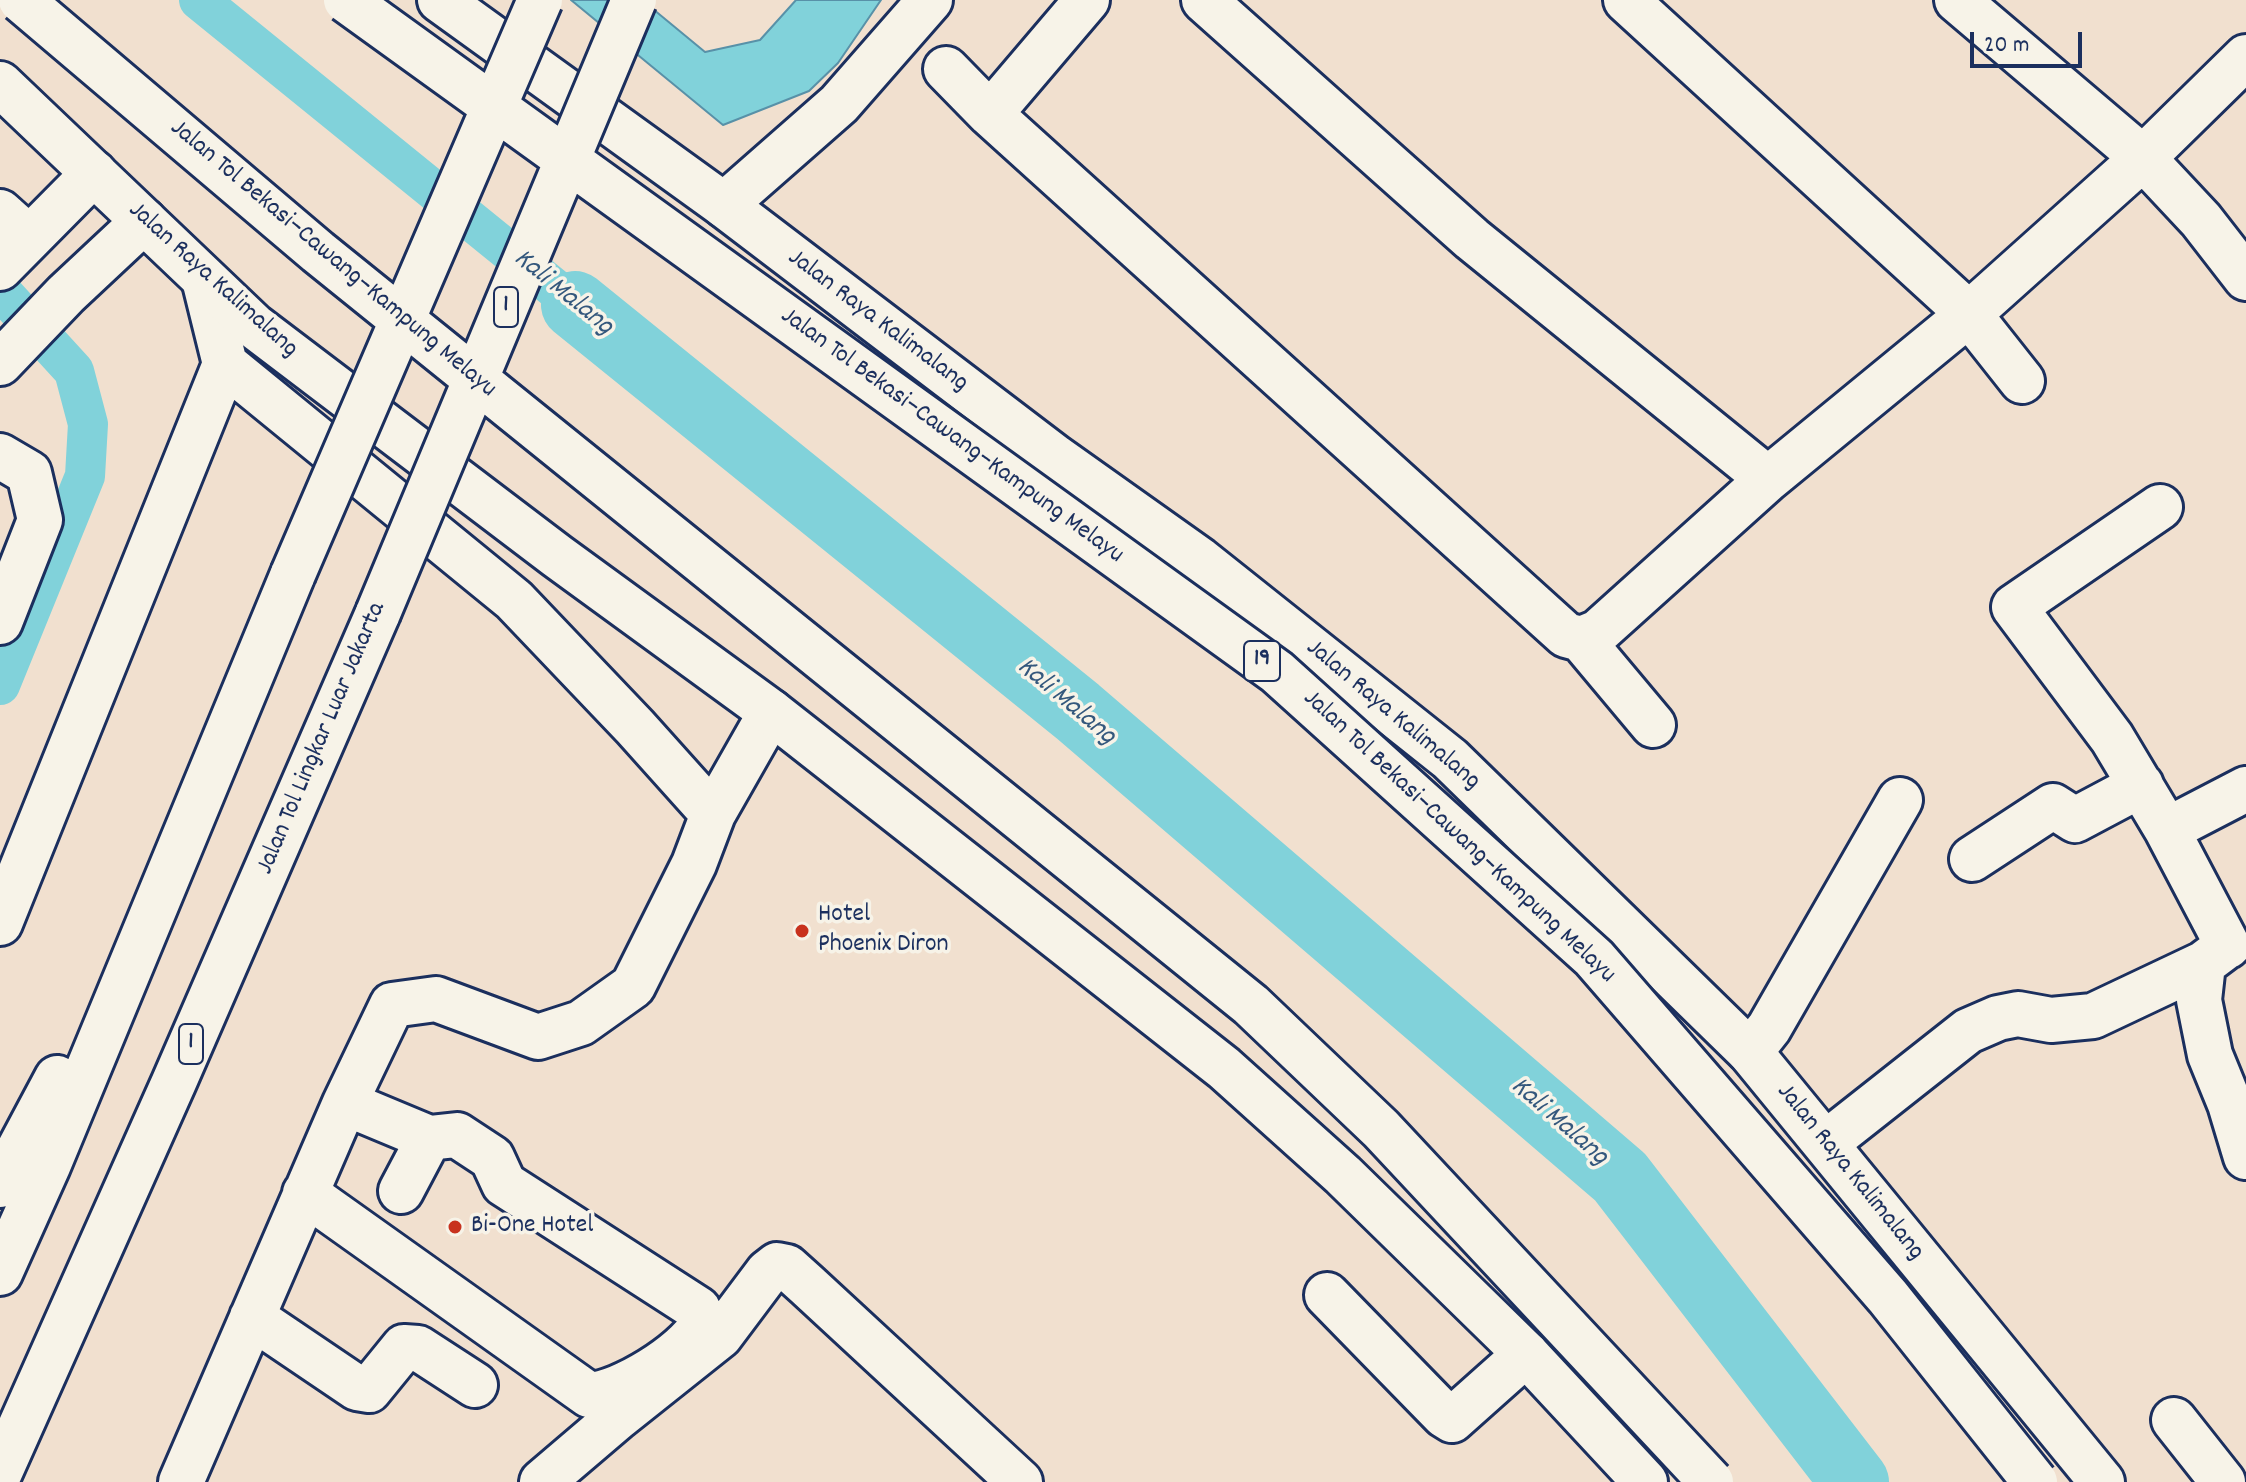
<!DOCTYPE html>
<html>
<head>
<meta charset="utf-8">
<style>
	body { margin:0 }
	#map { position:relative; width:2246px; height:1482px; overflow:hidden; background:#f1e0cf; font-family:Dekko,sans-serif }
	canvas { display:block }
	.scale { position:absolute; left:1970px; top:32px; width:112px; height:36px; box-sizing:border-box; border:4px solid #1b2f5e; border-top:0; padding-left:10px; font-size:24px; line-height:28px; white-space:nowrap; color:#1b2f5e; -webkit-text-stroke:6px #f7f3e8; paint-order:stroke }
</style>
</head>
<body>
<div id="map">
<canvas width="2246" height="1482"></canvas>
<div class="scale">20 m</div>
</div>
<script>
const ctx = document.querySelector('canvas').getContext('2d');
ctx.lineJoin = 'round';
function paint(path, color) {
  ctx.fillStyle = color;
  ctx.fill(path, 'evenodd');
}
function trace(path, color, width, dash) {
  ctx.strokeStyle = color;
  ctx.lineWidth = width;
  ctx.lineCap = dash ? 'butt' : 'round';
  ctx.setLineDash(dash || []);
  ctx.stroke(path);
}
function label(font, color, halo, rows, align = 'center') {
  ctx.font = font + ' Dekko,sans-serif';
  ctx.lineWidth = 7;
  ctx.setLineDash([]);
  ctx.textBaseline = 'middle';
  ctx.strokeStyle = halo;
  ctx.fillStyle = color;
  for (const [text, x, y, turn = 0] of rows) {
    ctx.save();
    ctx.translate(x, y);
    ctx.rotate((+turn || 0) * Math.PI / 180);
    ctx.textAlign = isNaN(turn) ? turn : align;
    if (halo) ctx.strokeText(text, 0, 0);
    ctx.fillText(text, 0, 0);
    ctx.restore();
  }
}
const water = new Path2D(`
	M571 0H642L705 52 760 40 796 0H881L838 63 809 91 723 125Z`);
paint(water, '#81d2da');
trace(water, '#5891a8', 2);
trace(new Path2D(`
	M199 0 575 305
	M0 290 74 371 88 424 85 476 0 685`), '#81d2da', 40);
trace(new Path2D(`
	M575 305 1077 711 1620 1177 1855 1482`), '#81d2da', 68);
const minor = new Path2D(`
	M1204 0 1472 239 1768 479
	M1626 0 1969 314 2022 381
	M1957 0 2143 158 2201 220 2246 278
	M946 69 990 114 1566 635 1581 639 1653 725
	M990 114 1087 0
	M724 205 839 104 930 0
	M0 212 29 238
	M0 268 94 173
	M0 363 66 294 144 221
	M225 364 514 600 635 727 713 814
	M0 456 29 473 40 520 0 622
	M2160 507 2014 607 2112 738 2167 830 2228 946
	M1581 639 1598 632 1768 479 1969 314 2143 158 2246 57
	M2167 830 2246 789
	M1972 859 2053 806 2075 820 2141 785
	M0 923 225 364 204 279
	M2223 949 2203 964 2199 1000 2210 1055 2230 1104 2246 1157
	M1750 1052 1769 1028 1900 800
	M1826 1143 1968 1031 1998 1018 2018 1014 2051 1020 2093 1016 2203 964
	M401 1191 429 1138
	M305 1193 589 1395C622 1393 684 1354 701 1326L698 1309 504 1184 492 1158 457 1135 429 1138 345 1103
	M1327 1295 1444 1415 1452 1420 1526 1354
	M252 1317 357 1388 369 1390 404 1347 418 1348 475 1385
	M2174 1420 2223 1482
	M181 1482 345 1103 392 1005 436 999 538 1037 581 1023 633 986 694 864 713 814 771 712
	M542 1482 617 1418 720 1336 768 1272 777 1265 787 1267 807 1285 1020 1482`);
const major = new Path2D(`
	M440 0 724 205 1055 457 1200 560 1450 759 1750 1052 2102 1482
	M0 84 254 326 557 556 771 712 1224 1068 1343 1175 1526 1354 1645 1482`);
const highway = new Path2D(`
	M0 1185 57 1078
	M0 1273 48 1166 293 574
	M0 1472 174 1082 378 613`);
trace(minor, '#1b2f5e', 50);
trace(major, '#1b2f5e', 50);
trace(highway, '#1b2f5e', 50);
trace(minor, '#f7f3e8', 44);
trace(major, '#f7f3e8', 44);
trace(highway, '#f7f3e8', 44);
const highwayBridge = new Path2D(`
	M21 0 318 252 1251 1005 1381 1129 1711 1482
	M346 0 1277 672 1594 958 1888 1297 2035 1482
	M293 574 540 0
	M378 613 634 0`);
trace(highwayBridge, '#1b2f5e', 50, []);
trace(highwayBridge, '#f7f3e8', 44);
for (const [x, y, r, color] of [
	[802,931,8,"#c8321e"],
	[455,1227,8,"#c8321e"]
]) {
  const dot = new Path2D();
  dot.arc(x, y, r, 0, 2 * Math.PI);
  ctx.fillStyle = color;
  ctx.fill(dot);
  trace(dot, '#f7f3e8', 3);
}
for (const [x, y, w] of [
	[506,307,24],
	[1262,661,36],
	[191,1044,24]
]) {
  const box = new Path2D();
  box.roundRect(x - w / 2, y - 20, w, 40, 6);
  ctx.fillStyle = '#f7f3e8';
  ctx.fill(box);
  trace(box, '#1b2f5e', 2);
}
label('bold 24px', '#1b2f5e', null, [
	["1",506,307],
	["19",1262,661],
	["1",191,1044]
]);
label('26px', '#1b2f5e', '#f7f3e8', [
	["Jalan Tol Bekasi–Cawang–Kampung Melayu",332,260,40],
	["Jalan Raya Kalimalang",212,281,42],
	["Jalan Raya Kalimalang",877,322,37],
	["Jalan Tol Bekasi–Cawang–Kampung Melayu",951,437,36],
	["Jalan Raya Kalimalang",1392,716,40],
	["Jalan Tol Lingkar Luar Jakarta",323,739,-67],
	["Jalan Tol Bekasi–Cawang–Kampung Melayu",1458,838,43],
	["Jalan Raya Kalimalang",1849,1173,51]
]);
label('26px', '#1b2f5e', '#f7f3e8', [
	["Hotel",818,916],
	["Phoenix Diron",818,946],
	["Bi-One Hotel",471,1227]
], 'left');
label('italic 28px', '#34587d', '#f7f3e8', [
	["Kali Malang",562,294,39],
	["Kali Malang",1065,703,40],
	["Kali Malang",1558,1123,41]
]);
</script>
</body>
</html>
